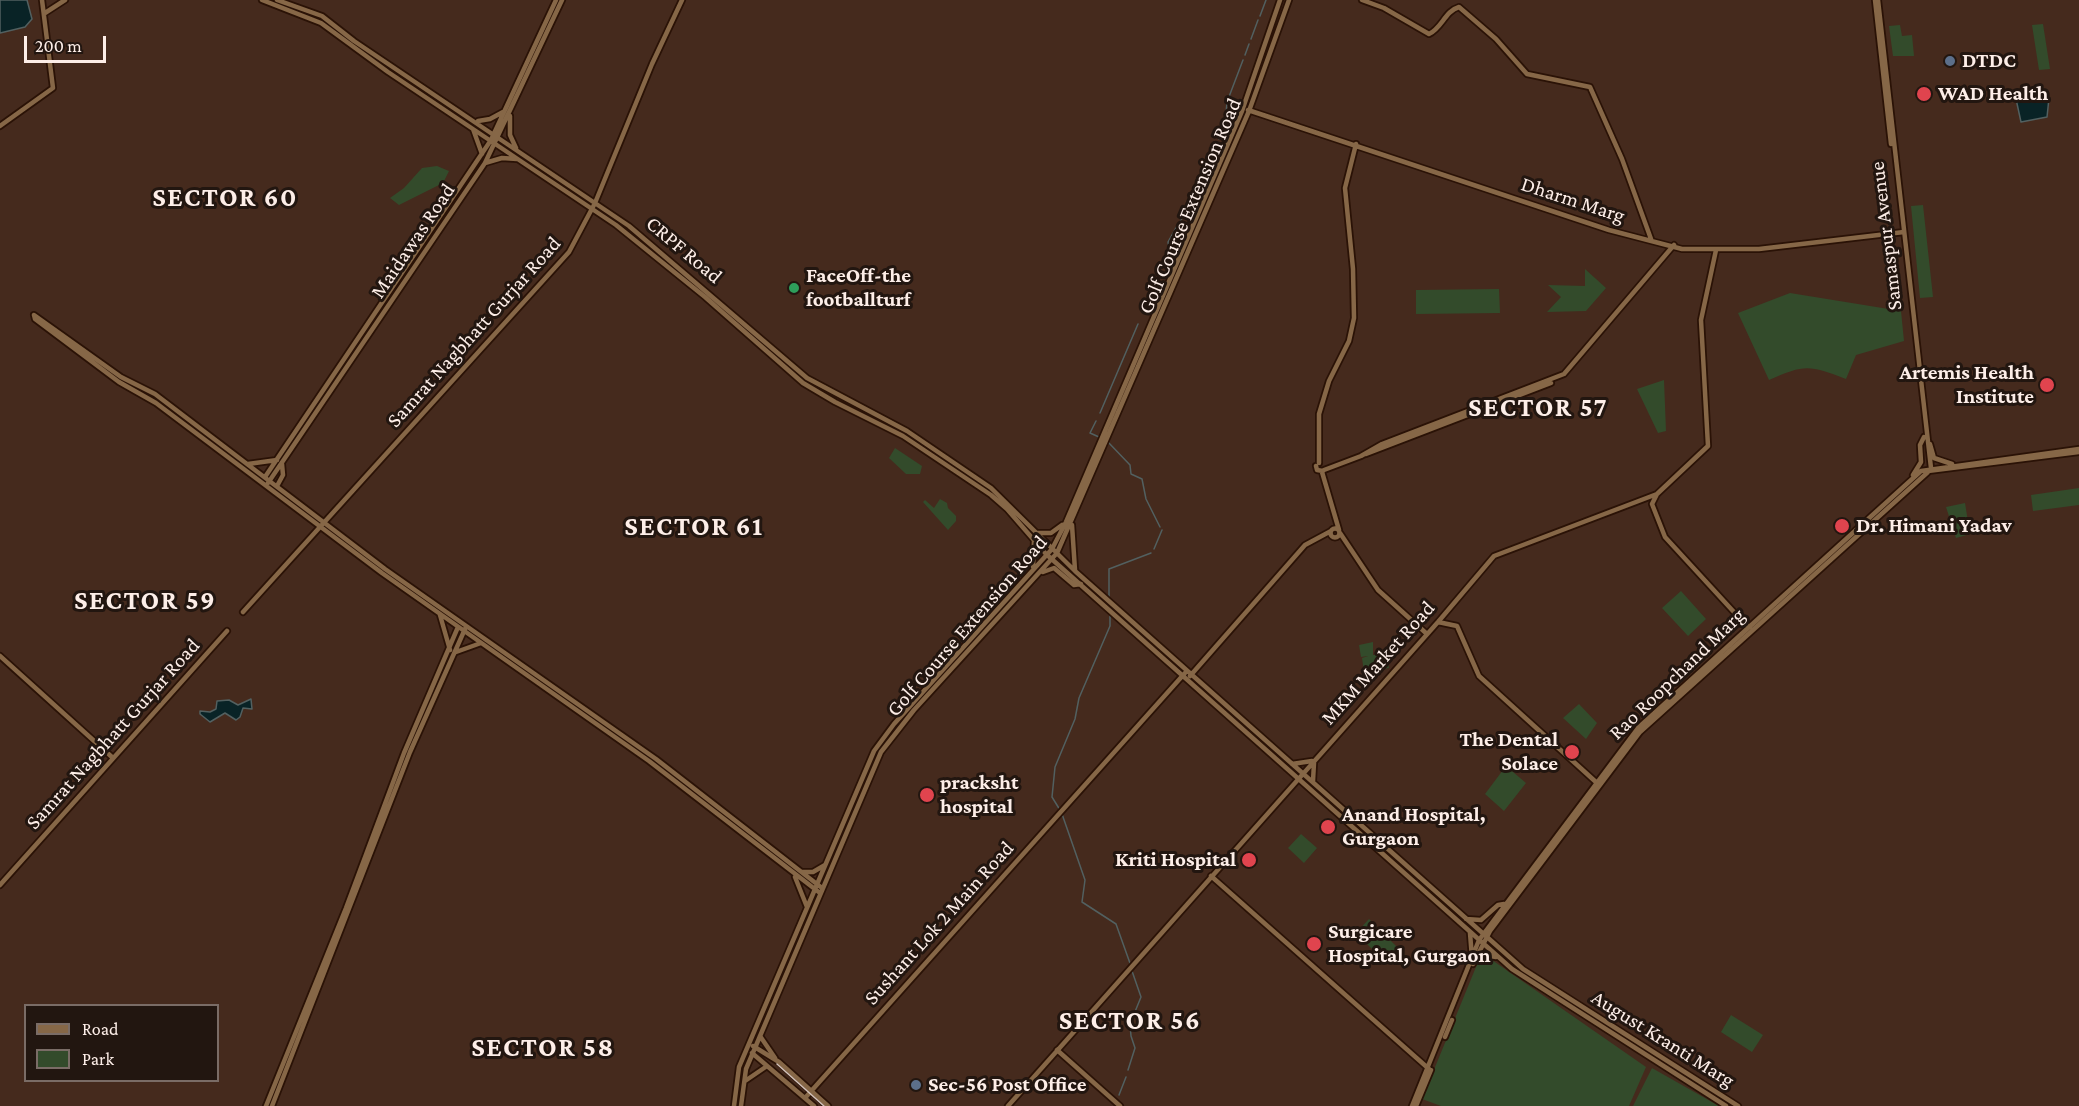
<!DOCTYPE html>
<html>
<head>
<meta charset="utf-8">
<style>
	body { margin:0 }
	#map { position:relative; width:2079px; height:1106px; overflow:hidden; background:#452a1d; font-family:"Crimson Pro",serif }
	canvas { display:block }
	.legend { position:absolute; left:24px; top:1004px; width:195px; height:78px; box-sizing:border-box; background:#221610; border:2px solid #7a6c66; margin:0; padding:8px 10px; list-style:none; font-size:18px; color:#fdeee8 }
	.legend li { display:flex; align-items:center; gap:12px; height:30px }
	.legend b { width:30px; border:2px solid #7a6c66 }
	.scale { position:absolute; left:24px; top:36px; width:82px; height:27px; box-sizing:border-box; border:3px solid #fdeee8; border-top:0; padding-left:8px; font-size:18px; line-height:21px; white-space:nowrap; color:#fdeee8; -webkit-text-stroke:4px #221610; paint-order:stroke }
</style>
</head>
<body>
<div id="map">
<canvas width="2079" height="1106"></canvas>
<ul class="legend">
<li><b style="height:8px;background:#866747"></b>Road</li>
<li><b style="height:16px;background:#334b2b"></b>Park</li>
</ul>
<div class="scale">200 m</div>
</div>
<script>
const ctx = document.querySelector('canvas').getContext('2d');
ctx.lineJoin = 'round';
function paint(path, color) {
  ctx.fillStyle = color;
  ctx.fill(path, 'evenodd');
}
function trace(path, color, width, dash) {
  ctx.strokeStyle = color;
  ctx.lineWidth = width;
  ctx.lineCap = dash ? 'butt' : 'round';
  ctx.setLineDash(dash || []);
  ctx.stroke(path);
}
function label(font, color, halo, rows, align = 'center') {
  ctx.font = font + ' "Crimson Pro",serif';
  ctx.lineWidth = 6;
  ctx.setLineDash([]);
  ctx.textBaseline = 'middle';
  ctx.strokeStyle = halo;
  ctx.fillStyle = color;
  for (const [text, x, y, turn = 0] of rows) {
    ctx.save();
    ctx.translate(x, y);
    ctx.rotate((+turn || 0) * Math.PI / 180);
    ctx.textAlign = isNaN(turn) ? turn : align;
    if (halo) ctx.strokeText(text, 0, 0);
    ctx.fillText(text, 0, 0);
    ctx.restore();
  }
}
paint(new Path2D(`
	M2043 24 2050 69 2039 70 2032 25Z
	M1900 25 1902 36 1912 35 1914 56H1893L1889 26Z
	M437 166 449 171 443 183 399 205 390 198 404 188 422 168Z
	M1923 205 1933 297 1920 298 1911 206Z
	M1585 269 1606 288 1586 311 1547 312 1561 297 1548 285 1585 286Z
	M1499 289 1500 313 1416 314V290Z
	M1790 293 1901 311 1904 341 1856 355 1846 379C1809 365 1805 364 1769 380L1738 313Z
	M1664 380 1666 431 1658 433 1637 389Z
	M895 448 922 466 920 474H906L889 458Z
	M2079 488V505L2033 511 2031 495Z
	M940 499 947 503 948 508 956 516V521L948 530 923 502 925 500 934 508Z
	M1965 503 1970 534 1956 538 1946 507Z
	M1681 591 1706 619 1688 636 1662 608Z
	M1373 642V655L1386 653 1389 668 1364 672 1362 658 1368 656 1361 657 1359 645Z
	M1579 704 1597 723 1586 739 1563 718Z
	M1506 766 1526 783 1504 811 1485 794Z
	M1301 834 1317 848 1304 863 1288 848Z
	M1369 919 1405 955 1398 960 1383 948 1377 954 1356 933Z
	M1484 958 1492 960 1646 1067 1629 1106H1441L1422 1099 1478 962Z
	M1731 1015 1763 1035 1752 1052 1721 1032Z
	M1652 1068 1719 1106H1633Z`), '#334b2b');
const water = new Path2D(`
	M0 0H27L32 19 25 27 0 33Z
	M2049 98 2047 117 2021 122 2016 99Z
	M251 699 252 709 243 708 240 717 236 720 225 713 210 722 200 714V711L210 712 216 709 217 701 229 700 238 705Z`);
paint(water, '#092326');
trace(water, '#526060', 1.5);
trace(new Path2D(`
	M1260 16 1266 0
	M1251 39 1258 20
	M1245 55 1249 44
	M1219 139 1225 126 1227 102 1243 60
	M1191 199 1203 175
	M1180 222 1189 204
	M1169 249 1168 242 1177 226
	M1160 270 1164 263
	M1100 413 1138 324
	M1096 421 1090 433 1099 437
	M1108 442 1130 465 1131 474 1142 479 1146 499 1160 527
	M1154 549 1162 530
	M1109 597V569L1151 553
	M1060 810 1052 797 1055 767 1075 719 1079 698 1110 626V616
	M1062 814 1085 880 1082 902 1116 924 1131 966
	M1128 1070 1135 1048 1131 1036 1130 1024 1141 997 1132 971
	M1119 1095 1126 1077`), '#526060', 1.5);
const secondary = new Path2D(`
	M262 0 321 23 388 72 616 225 705 297 803 383 835 402 903 436 991 495 1007 509 1046 554 1512 969 1726 1106
	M277 0 322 16 354 41 629 226 807 378 907 431 991 488 1075 571 1523 969 1738 1106
	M1362 0 1384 8 1429 34C1442 28 1445 11 1459 7L1496 39 1527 74 1590 87 1622 159 1651 239
	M1875 0 1891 144
	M1878 0 1931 468
	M45 13 65 0
	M1248 110 1609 230 1682 249H1759L1904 232
	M510 116V135L516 148
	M478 121 490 119 503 112
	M0 126 53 88 42 0
	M473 129 482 154
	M485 163 502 158 517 159
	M1716 250 1701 320 1708 446 1657 494 1652 504 1665 537 1744 623 1750 627
	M1930 444 1934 458 1952 464
	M1366 454 1551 383
	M1319 463V414L1329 381 1349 341 1354 318 1353 269 1345 188 1356 144
	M248 464 277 460
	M1316 466 1317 470 1323 471
	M1324 470 1361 456 1382 444 1564 374 1674 245
	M1928 471 2079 452
	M1322 472 1339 530
	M1913 475 1921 462 1920 445 1924 437
	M265 477 491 140 556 0
	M268 483 485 163 562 0
	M277 486 283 475 282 464
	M1072 525 1075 570
	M1330.5 533a4.5 4.5 0 1 1 9 0a4.5 4.5 0 1 1-9 0Z
	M1037 533H1051L1062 525
	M1340 533 1378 590 1427 634
	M1033 567 1034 541
	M1043 572 1054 568 1074 585 1081 584
	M243 612 569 252 595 203 652 64 682 0
	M440 615 450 650
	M1438 622 1457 626 1479 676 1597 783
	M456 652 481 643
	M0 656 113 758
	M1190 676 1305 545 1331 531
	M1292 764 1312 761
	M1313 781 1314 763
	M802 872H813L825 865
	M1211 876 1429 1069
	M795 877 807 907
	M0 885 227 631
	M820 893 649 761 382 573 156 403 119 382 35 319 34 315 121 377 155 394 385 569 656 759 822 888
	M1466 919 1481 920 1498 905 1504 904
	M1470 933 1472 958
	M1476 959 1484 955 1496 957
	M1473 964 1490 931 1640 732 1928 472
	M760 1036 775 1058
	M1445 1037 1452 1020
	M753 1046 779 1062 828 1106
	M1057 1050 1120 1106
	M752 1053 814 1106
	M745 1081 767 1066
	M805 1098 1185 673
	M266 1106 346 908 404 753 458 627
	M272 1106 410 752 465 629
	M734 1106 739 1067 874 751 894 724 1052 549 1066 522 1242 111 1280 0
	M741 1106 746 1069 881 752 914 710 1057 553 1249 111 1289 0
	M1008 1106 1438 622 1494 556 1657 494
	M1412 1106 1479 940 1638 728 1921 471 2079 449
	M1416 1106 1431 1070`);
trace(secondary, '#2a1206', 8);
trace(secondary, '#866747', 4.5);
trace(new Path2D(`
	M777 1064 824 1106`), '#d3c2ba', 1.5);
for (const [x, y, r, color] of [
	[1950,61,6,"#5c6f8a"],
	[1924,94,8,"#e0444e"],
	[794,288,6,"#2e9e5b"],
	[2047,385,8,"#e0444e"],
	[1842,526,8,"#e0444e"],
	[1572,752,8,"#e0444e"],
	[927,795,8,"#e0444e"],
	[1328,827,8,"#e0444e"],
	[1249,860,8,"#e0444e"],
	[1314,944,8,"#e0444e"],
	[916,1085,6,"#5c6f8a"]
]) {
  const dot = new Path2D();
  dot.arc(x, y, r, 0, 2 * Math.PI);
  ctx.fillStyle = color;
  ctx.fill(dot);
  trace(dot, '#221610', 2);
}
label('bold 21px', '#fdeee8', '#221610', [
	["DTDC",1962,61],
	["WAD Health",1938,94],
	["FaceOff-the",806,276],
	["footballturf",806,300],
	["Artemis Health",2034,373,"right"],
	["Institute",2034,397,"right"],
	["Dr. Himani Yadav",1856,526],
	["The Dental",1558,740,"right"],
	["Solace",1558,764,"right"],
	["pracksht",940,783],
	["hospital",940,807],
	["Anand Hospital,",1342,815],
	["Gurgaon",1342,839],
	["Kriti Hospital",1236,860,"right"],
	["Surgicare",1328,932],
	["Hospital, Gurgaon",1328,956],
	["Sec-56 Post Office",928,1085]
], 'left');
label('21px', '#fdeee8', '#221610', [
	["Dharm Marg",1573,200,18],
	["Golf Course Extension Road",1190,206,-67],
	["Samaspur Avenue",1886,236,-97],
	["Maidawas Road",413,241,-56],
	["CRPF Road",684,250,40],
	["Samrat Nagbhatt Gurjar Road",474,332,-48],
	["Golf Course Extension Road",967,626,-49],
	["MKM Market Road",1378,663,-48],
	["Rao Roopchand Marg",1677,674,-44],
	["Samrat Nagbhatt Gurjar Road",113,734,-48],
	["Sushant Lok 2 Main Road",939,923,-48],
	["August Kranti Marg",1663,1039,32]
]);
ctx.letterSpacing = '1.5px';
label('bold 27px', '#fdeee8', '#221610', [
	["SECTOR 60",225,198],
	["SECTOR 57",1538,408],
	["SECTOR 61",694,527],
	["SECTOR 59",145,601],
	["SECTOR 56",1130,1021],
	["SECTOR 58",543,1048]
]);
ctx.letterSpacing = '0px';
</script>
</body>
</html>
